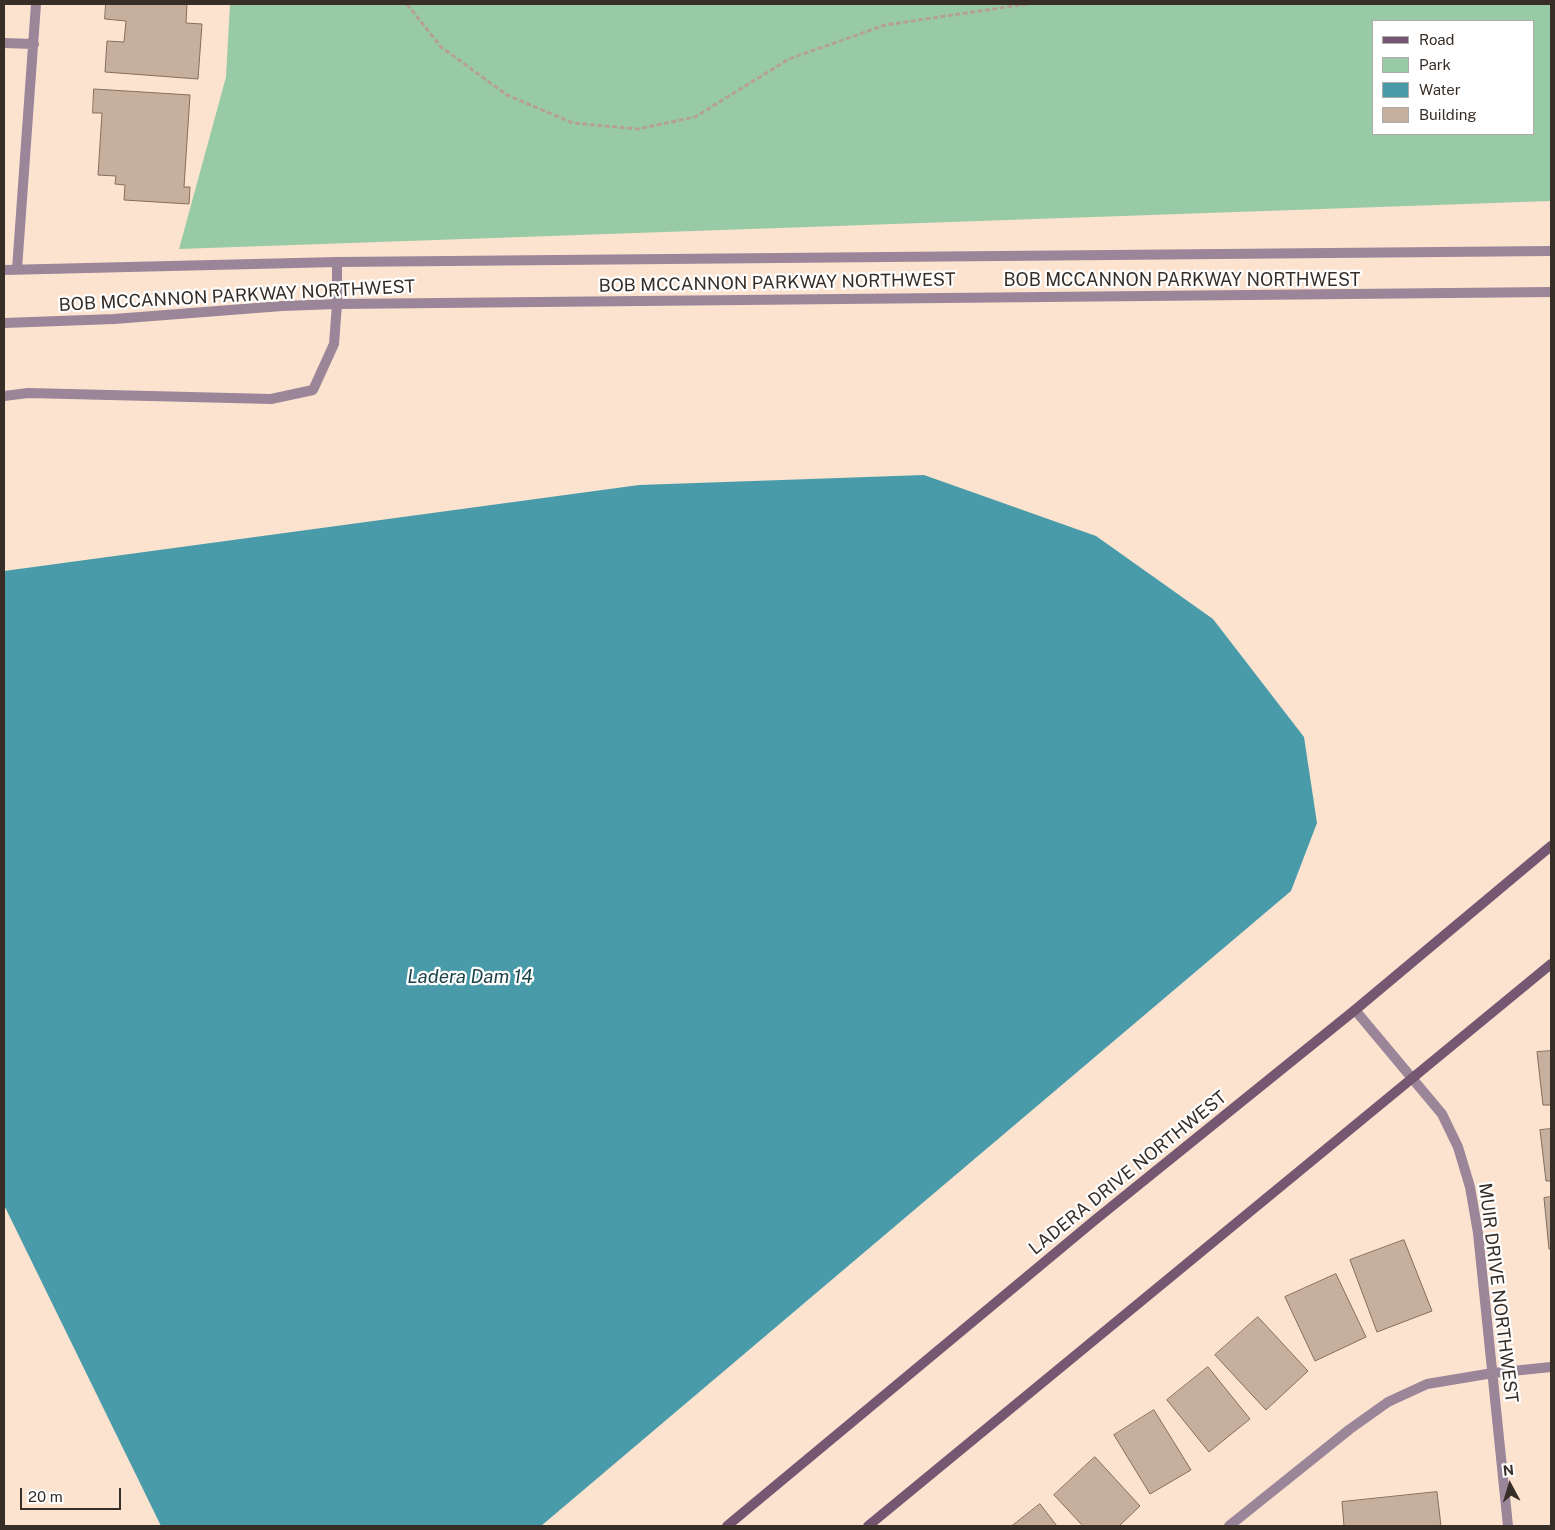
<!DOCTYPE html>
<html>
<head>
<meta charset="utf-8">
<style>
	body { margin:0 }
	#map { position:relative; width:1555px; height:1530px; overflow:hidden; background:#fce3d0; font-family:"Public Sans",sans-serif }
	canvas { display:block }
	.frame { position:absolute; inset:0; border:5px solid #372e27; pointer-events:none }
	.legend { position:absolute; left:1372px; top:20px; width:162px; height:115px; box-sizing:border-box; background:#fff; border:1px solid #afaba9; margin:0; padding:6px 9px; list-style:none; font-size:15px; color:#372e27 }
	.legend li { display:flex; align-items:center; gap:10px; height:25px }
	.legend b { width:25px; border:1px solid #afaba9 }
	.north { position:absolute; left:1485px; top:1460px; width:50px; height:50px; -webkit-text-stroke:4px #fff; paint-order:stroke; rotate:354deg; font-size:14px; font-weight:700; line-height:20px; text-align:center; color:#372e27 }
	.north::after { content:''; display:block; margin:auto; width:18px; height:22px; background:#372e27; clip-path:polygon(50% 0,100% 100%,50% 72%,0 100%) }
	.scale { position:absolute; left:20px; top:1488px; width:101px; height:22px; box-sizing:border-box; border:2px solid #372e27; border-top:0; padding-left:6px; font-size:15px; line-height:18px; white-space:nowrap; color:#372e27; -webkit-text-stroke:4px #fff; paint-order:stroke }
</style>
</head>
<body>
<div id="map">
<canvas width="1555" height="1530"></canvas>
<div class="frame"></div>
<ul class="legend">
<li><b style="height:6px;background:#755771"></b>Road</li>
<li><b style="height:14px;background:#98cba5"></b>Park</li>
<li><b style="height:14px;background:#499baa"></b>Water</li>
<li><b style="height:14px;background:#c7af9d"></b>Building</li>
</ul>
<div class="north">N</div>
<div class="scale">20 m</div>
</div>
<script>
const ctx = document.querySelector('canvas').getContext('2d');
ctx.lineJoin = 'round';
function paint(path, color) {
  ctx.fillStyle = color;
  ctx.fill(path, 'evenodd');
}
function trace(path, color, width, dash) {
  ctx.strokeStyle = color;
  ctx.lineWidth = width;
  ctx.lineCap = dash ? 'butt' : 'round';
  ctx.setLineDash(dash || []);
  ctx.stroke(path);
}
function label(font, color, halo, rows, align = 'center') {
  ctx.font = font + ' "Public Sans",sans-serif';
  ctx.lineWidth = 4.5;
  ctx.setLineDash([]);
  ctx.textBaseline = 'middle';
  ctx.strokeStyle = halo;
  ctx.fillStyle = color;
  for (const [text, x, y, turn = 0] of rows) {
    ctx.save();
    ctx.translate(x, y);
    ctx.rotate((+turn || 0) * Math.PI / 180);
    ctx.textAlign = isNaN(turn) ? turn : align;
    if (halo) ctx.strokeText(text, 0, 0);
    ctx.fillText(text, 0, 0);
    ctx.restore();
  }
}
paint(new Path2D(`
	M230 4H1551V201L179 249 226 77ZM1374 21H1534V134H1374Z`), '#98cba5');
paint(new Path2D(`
	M924 475 1096 536 1213 619 1304 737 1317 823 1291 891 541 1526H161L4 1205V571L639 485Z`), '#499baa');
const building = new Path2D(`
	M106 4H187L186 23 202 24 198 79 105 72 107 41 124 42 126 21 105 19Z
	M94 89 190 95 184 187H190L189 204 124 200 125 185 115 184 116 176 98 175 102 113H93Z
	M1551 1051V1105H1543L1537 1052Z
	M1551 1129V1181H1546L1540 1130Z
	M1551 1197V1249H1549L1544 1198Z
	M1404 1240 1432 1311 1377 1332 1350 1260Z
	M1336 1274 1366 1337 1315 1361 1285 1297Z
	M1258 1317 1308 1371 1266 1410 1215 1355Z
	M1208 1367 1250 1419 1209 1452 1167 1400Z
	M1154 1410 1191 1470 1150 1494 1114 1435Z
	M1095 1457 1140 1506 1119 1526H1083L1054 1495Z
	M1437 1492 1441 1526H1344L1342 1502Z
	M1040 1504 1057 1526H1012Z`);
paint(building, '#c7af9d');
trace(building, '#836d5c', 1);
trace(new Path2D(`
	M407 4 441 47 507 95 573 123 638 129 695 117 789 59 885 25 1027 4`), '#b4a192', 3, [5, 2.5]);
trace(new Path2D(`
	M4 396 28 393 271 399 313 390 334 344 337 304V262`), '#9b8598', 10);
trace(new Path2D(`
	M4 43 34 44
	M17 269 36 4
	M1355 1010 1442 1114 1458 1147 1470 1187 1478 1233 1508 1526
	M1229 1526 1350 1429 1388 1402 1427 1384 1493 1373 1551 1367`), '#9b8598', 10);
trace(new Path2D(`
	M4 270 337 262 1551 251
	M4 323 114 319 282 306 337 304 1551 292`), '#9b8598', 10);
trace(new Path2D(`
	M727 1526 1095 1220 1355 1010 1551 846
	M868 1526 1551 964`), '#755771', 10);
label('18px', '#372e27', '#fff', [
	["BOB MCCANNON PARKWAY NORTHWEST",1182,280],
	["BOB MCCANNON PARKWAY NORTHWEST",777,283,-1],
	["BOB MCCANNON PARKWAY NORTHWEST",237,296,-3],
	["LADERA DRIVE NORTHWEST",1128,1173,-39],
	["MUIR DRIVE NORTHWEST",1498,1293,83]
]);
label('italic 19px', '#1d434b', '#fff', [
	["Ladera Dam 14",470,977]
]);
</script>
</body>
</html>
